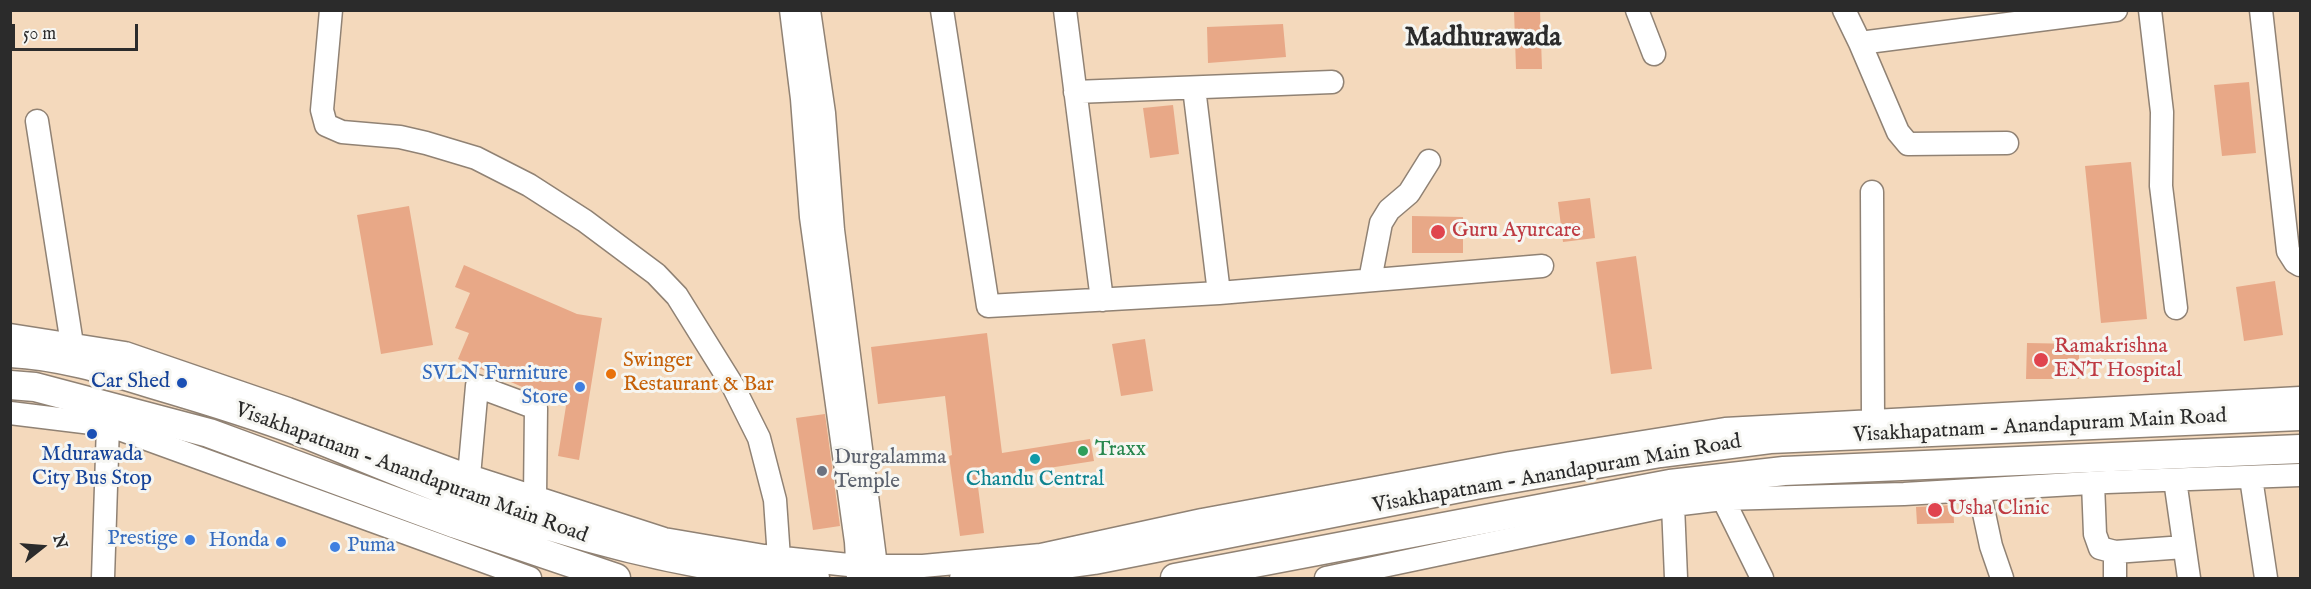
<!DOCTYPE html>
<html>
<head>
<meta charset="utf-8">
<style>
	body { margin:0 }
	#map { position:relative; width:2311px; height:589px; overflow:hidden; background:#f4d9bc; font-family:"IM FELL English",serif }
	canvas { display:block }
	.frame { position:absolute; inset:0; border:12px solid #2b2b2b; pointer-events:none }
	.north { position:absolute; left:12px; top:517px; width:60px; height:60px; -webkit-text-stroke:4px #f6f6f2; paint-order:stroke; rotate:73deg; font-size:16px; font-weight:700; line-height:24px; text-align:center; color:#2b2b2b }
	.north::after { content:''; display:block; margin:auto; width:21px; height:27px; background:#2b2b2b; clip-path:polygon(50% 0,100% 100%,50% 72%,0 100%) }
	.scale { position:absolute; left:12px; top:24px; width:126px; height:27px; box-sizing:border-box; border:3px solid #2b2b2b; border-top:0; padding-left:8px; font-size:18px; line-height:21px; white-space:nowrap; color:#2b2b2b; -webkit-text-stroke:4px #f6f6f2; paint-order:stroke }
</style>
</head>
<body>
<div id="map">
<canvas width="2311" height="589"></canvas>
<div class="frame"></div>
<div class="north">N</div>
<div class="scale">50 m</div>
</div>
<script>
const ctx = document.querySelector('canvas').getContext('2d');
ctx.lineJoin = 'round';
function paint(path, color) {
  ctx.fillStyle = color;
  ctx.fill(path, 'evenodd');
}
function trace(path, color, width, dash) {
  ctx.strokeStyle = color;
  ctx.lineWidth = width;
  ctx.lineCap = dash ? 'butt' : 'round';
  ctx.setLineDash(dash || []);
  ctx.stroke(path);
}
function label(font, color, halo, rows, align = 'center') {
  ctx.font = font + ' "IM FELL English",serif';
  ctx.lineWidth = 6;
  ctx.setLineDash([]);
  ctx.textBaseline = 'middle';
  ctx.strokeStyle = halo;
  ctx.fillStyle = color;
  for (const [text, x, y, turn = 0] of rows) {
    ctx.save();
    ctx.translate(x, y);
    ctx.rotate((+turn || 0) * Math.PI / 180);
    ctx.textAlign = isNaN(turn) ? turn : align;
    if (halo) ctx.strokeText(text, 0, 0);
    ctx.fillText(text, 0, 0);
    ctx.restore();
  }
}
paint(new Path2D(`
	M1514 10H1540L1542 69H1516Z
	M1283 24 1286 57 1208 63 1207 27Z
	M2249 82 2256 153 2222 156 2214 85Z
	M1173 105 1179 154 1150 158 1143 108Z
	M2131 162 2147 319 2101 323 2085 166Z
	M1590 198 1595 238 1563 242 1558 202Z
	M409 206 433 345 381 354 357 215Z
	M1412 216 1463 217V253H1412Z
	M1636 256 1652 369 1611 374 1596 262Z
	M464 265 577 314 602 318 579 460 558 456 566 406 458 359 469 333 455 328 470 293 455 287Z
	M2275 281 2283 335 2244 341 2236 287Z
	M987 333 1002 453 1090 439 1094 461 977 479 984 533 960 536 949 456 952 455 945 396 878 404 871 347Z
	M1145 339 1153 391 1121 396 1112 344Z
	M2027 343 2079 344V379H2026Z
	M825 414 840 526 813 530 796 418Z
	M1953 505 1954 523 1917 524 1916 507Z`), '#e8a887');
const minor = new Path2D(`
	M331 10 322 110 326 125 342 132 400 137 426 143 476 158 529 185 585 221 656 274 677 296 733 386 759 438 775 500 779 558
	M791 10 802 99 811 217 856 542 858 578
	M809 10 824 113 833 230 876 566 873 578
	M942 10 988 306 1219 293 1542 266
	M1065 10 1102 300
	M1637 10 1654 54
	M1844 10 1860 43 2116 10
	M2150 10 2162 112 2161 186 2176 308
	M2261 10 2288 251 2295 262 2300 265
	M1860 43 1898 132 1908 144 2007 143
	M1194 88 1219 293
	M1075 92 1332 82
	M37 121 72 344
	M1872 192 1873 419
	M1370 280 1381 223 1389 210 1409 193 1429 161
	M10 335 125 353 288 409 469 476 664 539 764 556 858 566H923L1041 555 1202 520 1510 463 1725 429 2300 398
	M10 413 108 425 530 578
	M469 476 477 386 536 408 535 498
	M2251 478 2266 578
	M2175 480 2189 578
	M2093 483 2095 534 2100 548 2115 552 2184 547
	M1979 490 1991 546 2002 578
	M1723 499 1762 578
	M1673 505 1676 578
	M2115 552V578
	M103 578 108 425
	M1326 578 1673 505 1723 499 1904 494 2107 482 2300 475`);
const major = new Path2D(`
	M10 353C58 355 107 370 152 384 203 399 253 414 303 433 356 454 409 477 463 497 576 538 694 570 815 578
	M10 385 35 387 209 433 456 524 616 578
	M964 578 1094 560 1475 485 1660 453 1770 439 2300 416
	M1175 578 1670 484 1784 471 2300 449`);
trace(minor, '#908274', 25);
trace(major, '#908274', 31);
trace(minor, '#fff', 22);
trace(major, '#fff', 28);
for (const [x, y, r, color] of [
	[1438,232,8,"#e0444e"],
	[2041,360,8,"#e0444e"],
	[611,374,6,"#e8710a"],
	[182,383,6,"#1a4fb4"],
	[580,387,6,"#3f7fe0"],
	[92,434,6,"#1a4fb4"],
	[1083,451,6,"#2e9e5b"],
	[1035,459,6,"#0f9aa8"],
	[822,471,6,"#6b7280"],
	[1935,510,8,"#e0444e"],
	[190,540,6,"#3f7fe0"],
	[281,542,6,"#3f7fe0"],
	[335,547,6,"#3f7fe0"]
]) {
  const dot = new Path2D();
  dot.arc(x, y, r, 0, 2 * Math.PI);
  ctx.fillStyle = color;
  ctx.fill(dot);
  trace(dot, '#f6f6f2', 2);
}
label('21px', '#be3a42', '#f6f6f2', [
	["Guru Ayurcare",1452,232],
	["Ramakrishna",2054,348],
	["ENT Hospital",2054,372],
	["Usha Clinic",1948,510]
], 'left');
label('21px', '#c56008', '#f6f6f2', [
	["Swinger",623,362],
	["Restaurant & Bar",623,386]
], 'left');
label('21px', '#366cbe', '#f6f6f2', [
	["SVLN Furniture",568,375],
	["Store",568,399],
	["Prestige",178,540],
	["Honda",269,542],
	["Puma",347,547,"left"]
], 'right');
label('21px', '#164399', '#f6f6f2', [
	["Car Shed",170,383],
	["Mdurawada",92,456,"center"],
	["City Bus Stop",92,480,"center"]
], 'right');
label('21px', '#2b2b2b', '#f6f6f2', [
	["Visakhapatnam - Anandapuram Main Road",2040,427,-3],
	["Visakhapatnam - Anandapuram Main Road",411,474,20],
	["Visakhapatnam - Anandapuram Main Road",1557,475,-10]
]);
label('21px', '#27864d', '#f6f6f2', [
	["Traxx",1095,451]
], 'left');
label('21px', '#5b616d', '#f6f6f2', [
	["Durgalamma",834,459],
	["Temple",834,483]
], 'left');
label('21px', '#0d838f', '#f6f6f2', [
	["Chandu Central",1035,481]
]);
label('bold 27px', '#2b2b2b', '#f6f6f2', [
	["Madhurawada",1483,39]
]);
</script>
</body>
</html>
